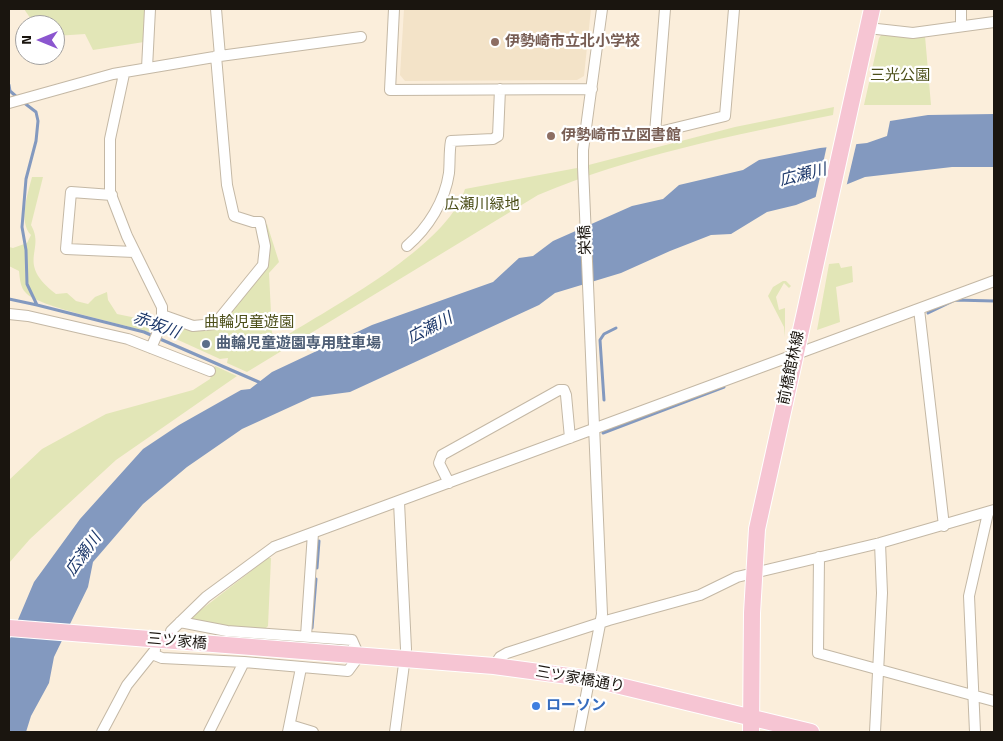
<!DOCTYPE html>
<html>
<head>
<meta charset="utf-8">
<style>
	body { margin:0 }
	#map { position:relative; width:1003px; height:741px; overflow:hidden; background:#fbeedb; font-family:"Titillium Web",sans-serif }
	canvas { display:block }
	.frame { position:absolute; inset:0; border:10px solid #1a150f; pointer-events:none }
	.north { position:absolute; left:15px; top:15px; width:50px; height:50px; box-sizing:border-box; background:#fff; border:1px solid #a3a19f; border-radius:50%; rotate:270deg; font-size:14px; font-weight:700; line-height:20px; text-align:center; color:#1a150f }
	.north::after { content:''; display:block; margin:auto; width:18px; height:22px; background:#8b56cf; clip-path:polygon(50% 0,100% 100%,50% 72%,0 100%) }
</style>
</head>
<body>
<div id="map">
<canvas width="1003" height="741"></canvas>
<div class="frame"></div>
<div class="north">N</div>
</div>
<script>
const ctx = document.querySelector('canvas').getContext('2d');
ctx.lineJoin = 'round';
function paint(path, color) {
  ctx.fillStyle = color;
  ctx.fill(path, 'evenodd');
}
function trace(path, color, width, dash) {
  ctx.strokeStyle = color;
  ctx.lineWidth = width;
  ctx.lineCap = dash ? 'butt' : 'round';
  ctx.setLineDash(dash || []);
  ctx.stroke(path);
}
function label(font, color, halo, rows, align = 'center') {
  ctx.font = font + ' "Titillium Web","Noto Sans JP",sans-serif';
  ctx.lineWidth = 4.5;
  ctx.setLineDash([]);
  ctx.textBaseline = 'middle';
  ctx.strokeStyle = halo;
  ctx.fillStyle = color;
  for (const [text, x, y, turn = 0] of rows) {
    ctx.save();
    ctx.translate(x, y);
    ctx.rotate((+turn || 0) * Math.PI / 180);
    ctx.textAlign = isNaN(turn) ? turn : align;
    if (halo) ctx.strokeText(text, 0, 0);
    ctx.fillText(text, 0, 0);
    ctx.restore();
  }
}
paint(new Path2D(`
	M404 9H591L584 76 577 80 405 81 400 75Z`), '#f3e3c8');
paint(new Path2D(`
	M24 9H146L144 42 93 50 85 34 55 36V25H35Z
	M882 34 908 38 925 36 931 105H864L879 38Z
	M834 107 833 115C734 135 630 156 538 195L247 372 227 363 228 358 220 359 165 334 170 320 190 330 216 328 266 269C272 255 268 240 265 226L267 224 279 262 269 273 272 333 281 339C333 306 447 247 465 189L577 168 735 127Z
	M32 177H43L31 225C46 251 15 262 56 294L67 293 76 301 88 304 95 297 107 292 108 300 117 314 151 321 153 329 148 332C124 324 38 307 26 293 20 287 20 279 19 271L9 266V247L13 248 27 243 31 235C18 222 28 193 32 177Z
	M839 263 841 268 852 266 853 282 836 287 840 322 817 330 829 264Z
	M786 281 791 286 789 288 784 283 776 297 779 310 785 308V337L784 327 768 296 773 287 783 281Z
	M215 366 237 376 116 460 30 539 9 563V480L42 449 106 414 193 390 210 379Z
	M268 558H271L268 626 265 629 224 626 193 620V616Z`), '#e2e6b7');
paint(new Path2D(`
	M994 114V167H952L865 177 796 205 767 212 731 234 711 235 670 251 621 273 555 293 539 305 350 392 312 397 242 429 187 467 143 504 93 562 88 587 54 657 49 683 31 716 26 732H9V641L34 582 80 519 143 449 179 425 241 390 250 389 272 372 372 325 493 282 519 258 533 256 553 241 632 206 663 199 679 185 743 170 759 160 820 148 867 143 887 136 890 121 928 115Z`), '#8399bf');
paint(new Path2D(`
	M857 141 846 188 815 200 827 145Z`), '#fbeedb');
trace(new Path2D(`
	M9 85 10 91 18 98
	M23 102 36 112 38 121 36 141 26 179 22 227 26 250 27 284 37 305
	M9 299 37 305 144 332 261 383
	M928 313 955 300 994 301
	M604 400 600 340 604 334 616 328
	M603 433 724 387
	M317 568 319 541
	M312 628 316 579`), '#8399bf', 3);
const street = new Path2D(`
	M216 9 220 56
	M394 9 390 90 592 89
	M665 9 655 133 725 116 734 9
	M961 25V9
	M868 28 913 33 994 22
	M147 68 150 9
	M124 74 110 139V192L127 236 162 307V323L151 348
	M9 103 113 74 220 56 361 37
	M112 195 71 192 66 249 134 252
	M407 246C428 228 445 201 449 173 450 162 449 152 451 141L493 139 498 136 500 89
	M919 309 944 526
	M9 314 28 316 128 339 210 371
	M162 315 193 326 215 324 263 265 265 246 260 222H253L234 216 227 185 216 56
	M449 483 439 463 442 455 559 390H564L566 395 570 438
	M819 557 818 653 994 701
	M171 631 206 597 274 547 994 281
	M306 636 313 533
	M152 654 162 658 244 662 348 671 359 656 352 640 227 631 180 622
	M494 666 500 657 507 653 609 620 700 595 737 577 880 543 994 510
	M290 725 313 732
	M102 732 127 685 155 650
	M209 732 244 662
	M288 732 301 668
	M395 732 406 649 399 502
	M579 732 602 614 583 167V150L602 9
	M875 732 882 593 880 543
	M975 732 969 596 988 513`);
const primary = new Path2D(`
	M9 628 494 666 591 679 811 732
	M751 732 752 613 757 529 872 9`);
trace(street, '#c4b8a5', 12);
trace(primary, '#fff', 18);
trace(street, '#fff', 10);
trace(primary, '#f6c5d3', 16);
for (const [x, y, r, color] of [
	[495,42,5,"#8d6e63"],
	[551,136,5,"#8d6e63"],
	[206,344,5,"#5c6f8a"],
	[536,706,5,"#3f7fe0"]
]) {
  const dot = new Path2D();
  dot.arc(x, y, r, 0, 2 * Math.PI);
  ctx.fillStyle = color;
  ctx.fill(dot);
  trace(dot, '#fff', 2);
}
label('bold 15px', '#785e54', '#fff', [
	["伊勢崎市立北小学校",505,42],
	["伊勢崎市立図書館",561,136]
], 'left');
label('15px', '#4c4f19', '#fff', [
	["三光公園",900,76],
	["広瀬川緑地",482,205],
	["曲輪児童遊園",249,323]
]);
label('15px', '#1a150f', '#fff', [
	["栄橋",586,240,-93],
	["前橋館林線",792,368,-78],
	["三ツ家橋",177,642,5],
	["三ツ家橋通り",580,680,10]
]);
label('bold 15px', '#4e5e75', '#fff', [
	["曲輪児童遊園専用駐車場",216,344]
], 'left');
label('bold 15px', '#366cbe', '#fff', [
	["ローソン",546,706]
], 'left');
label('italic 16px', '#1e396b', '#fff', [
	["広瀬川",803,176,-14],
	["赤坂川",156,326,20],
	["広瀬川",430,329,-27],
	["広瀬川",84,555,-54]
]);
</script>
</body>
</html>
